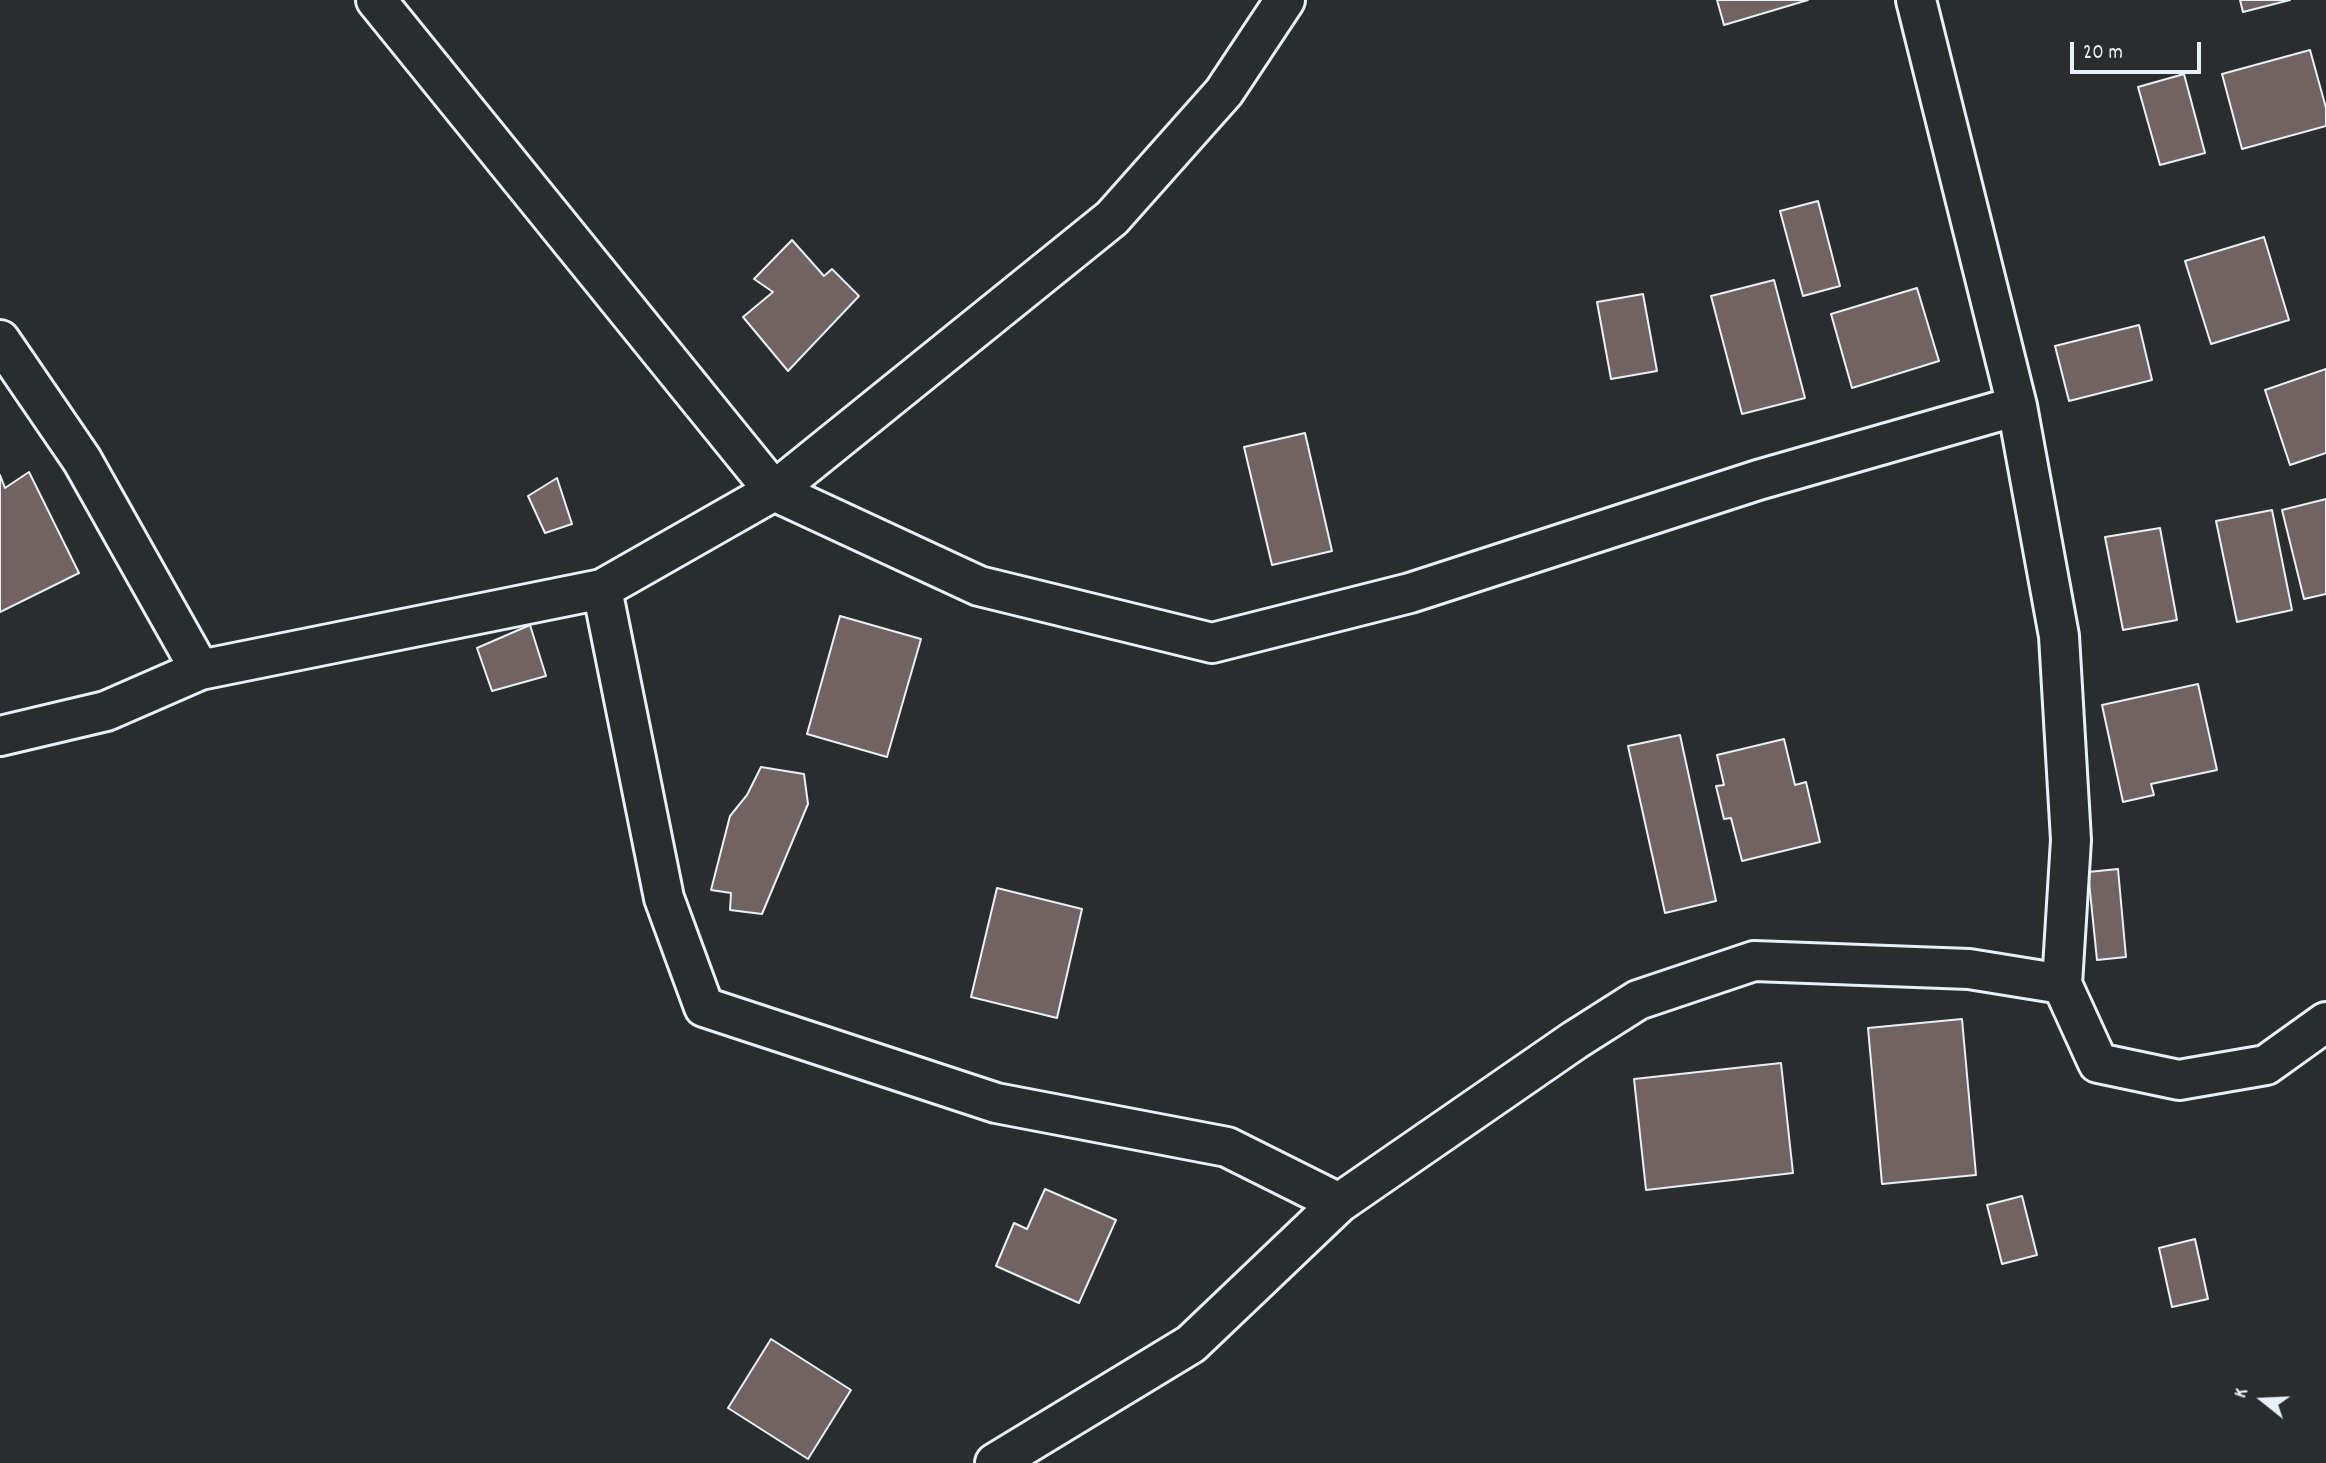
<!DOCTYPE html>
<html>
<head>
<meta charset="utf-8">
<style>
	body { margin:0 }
	#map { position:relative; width:2326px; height:1463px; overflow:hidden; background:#2a2d2e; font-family:Dekko,sans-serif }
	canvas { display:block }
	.north { position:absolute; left:2228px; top:1365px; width:70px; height:70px; -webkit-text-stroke:5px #2a2d2e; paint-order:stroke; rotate:288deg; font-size:19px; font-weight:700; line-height:28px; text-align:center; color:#e8f1f8 }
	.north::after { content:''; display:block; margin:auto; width:24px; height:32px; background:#e8f1f8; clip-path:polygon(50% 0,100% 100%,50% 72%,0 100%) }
	.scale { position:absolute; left:2070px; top:42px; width:131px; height:32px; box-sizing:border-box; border:4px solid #e8f1f8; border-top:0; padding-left:9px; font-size:21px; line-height:24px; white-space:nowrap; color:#e8f1f8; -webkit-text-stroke:5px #2a2d2e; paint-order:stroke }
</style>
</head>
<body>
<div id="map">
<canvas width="2326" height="1463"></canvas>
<div class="north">K</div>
<div class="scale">20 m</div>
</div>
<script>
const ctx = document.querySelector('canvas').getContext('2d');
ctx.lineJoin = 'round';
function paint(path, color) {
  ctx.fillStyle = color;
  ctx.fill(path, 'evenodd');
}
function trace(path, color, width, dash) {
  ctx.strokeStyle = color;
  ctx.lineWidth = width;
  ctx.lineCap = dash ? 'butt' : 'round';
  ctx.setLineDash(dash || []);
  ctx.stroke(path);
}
const building = new Path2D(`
	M1717 0H1808L1724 25Z
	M2240 0H2290L2243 12Z
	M2310 50 2326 108V126L2242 149 2222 74Z
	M2184 74 2205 153 2160 165 2138 87Z
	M1818 201 1840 286 1803 296 1780 211Z
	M2264 237 2289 320 2211 344 2185 261Z
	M792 240 824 276 832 269 859 296 788 371 743 317 773 292 754 279Z
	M1774 280 1805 398 1742 414 1711 296Z
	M1917 288 1939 361 1852 388 1831 314Z
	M1643 294 1657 371 1611 379 1597 302Z
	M2139 325 2152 380 2069 401 2055 346Z
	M2326 369V453L2290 465 2265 390Z
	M1305 433 1332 551 1272 565 1244 447Z
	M29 472 79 573 0 612V475L5 488Z
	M557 478 572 524 545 533 528 496Z
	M2326 499V594L2304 599 2282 510Z
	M2272 510 2292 610 2237 622 2216 521Z
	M2160 528 2177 620 2123 630 2105 537Z
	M840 616 921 639 887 757 807 734Z
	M530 625 546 676 492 691 477 648Z
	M2198 684 2217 770 2151 784 2154 795 2123 802 2102 705Z
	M1680 735 1716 901 1665 913 1628 746Z
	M1784 739 1795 785 1806 782 1820 842 1742 861 1731 818 1724 819 1716 786 1724 785 1717 755Z
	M761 767 804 774 808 804 762 914 730 910 731 893 711 890 730 816 747 795Z
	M2118 869 2126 957 2097 960 2088 872Z
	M997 888 1082 909 1057 1018 971 997Z
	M1962 1019 1976 1175 1882 1184 1868 1028Z
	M1781 1063 1793 1173 1646 1190 1634 1079Z
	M1045 1189 1116 1220 1079 1303 996 1266 1014 1223 1027 1229Z
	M2022 1196 2037 1255 2002 1264 1987 1205Z
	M2195 1239 2208 1299 2172 1307 2159 1248Z
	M771 1339 851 1390 808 1459 728 1408Z`);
paint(building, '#726363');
trace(building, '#e8f1f8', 2);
const minor = new Path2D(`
	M376 0 774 491 979 586 1212 643 1410 593 1758 480 2017 406
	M1916 0 2017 406 2059 636 2071 840 2062 984
	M0 340 82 460 200 670
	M602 589 664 898 704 1007 996 1103 1227 1147 1339 1203
	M0 736 106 711 200 670 602 589 774 491 1112 218 1224 92 1285 0
	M995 1463 1191 1344 1339 1203 1575 1040 1638 1000 1754 961 1969 969 2062 984 2098 1063 2179 1080 2266 1065 2326 1022`);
trace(minor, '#e8f1f8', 44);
trace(minor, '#2a2d2e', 38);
</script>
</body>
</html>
